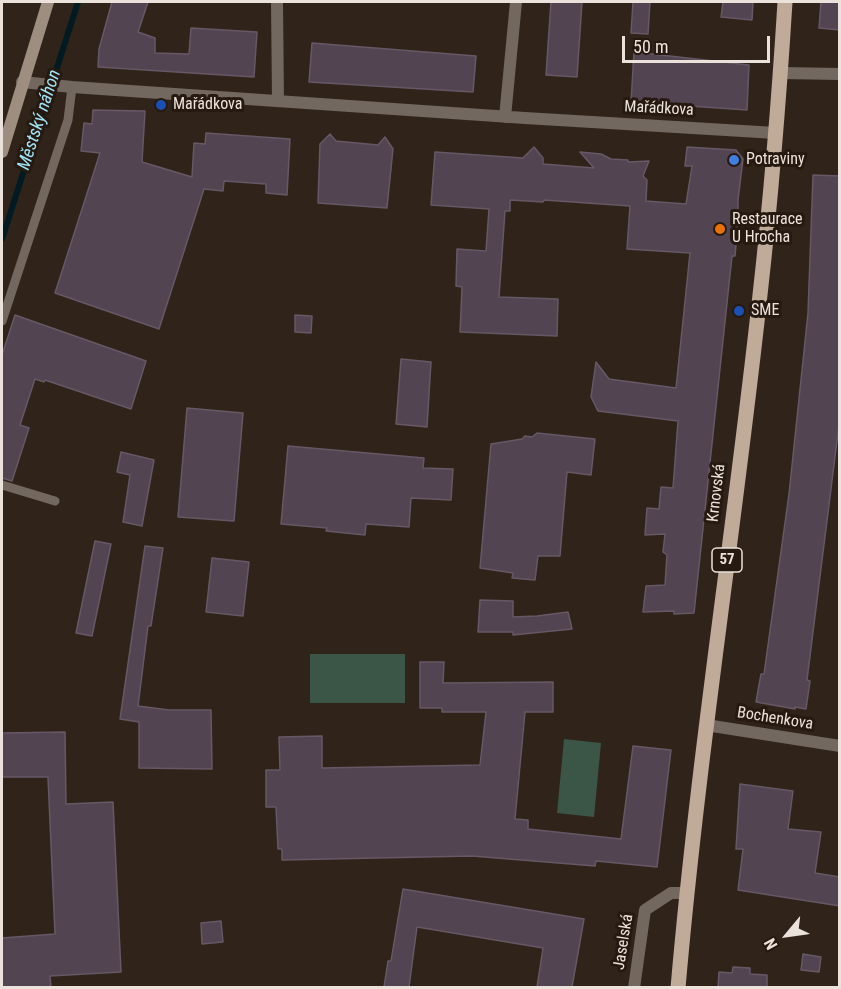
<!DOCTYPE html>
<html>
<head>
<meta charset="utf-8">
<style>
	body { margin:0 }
	#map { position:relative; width:841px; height:989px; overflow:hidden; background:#30231a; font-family:"Roboto Condensed",sans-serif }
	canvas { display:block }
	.frame { position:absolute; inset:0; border:3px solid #ece2dc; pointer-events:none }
	.north { position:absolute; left:757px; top:905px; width:60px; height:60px; -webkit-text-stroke:4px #261910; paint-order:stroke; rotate:241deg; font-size:16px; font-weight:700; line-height:24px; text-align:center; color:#ece2dc }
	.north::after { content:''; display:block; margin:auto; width:21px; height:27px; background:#ece2dc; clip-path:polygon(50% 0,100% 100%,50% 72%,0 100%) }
	.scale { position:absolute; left:622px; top:36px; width:148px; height:27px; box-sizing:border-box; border:3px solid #ece2dc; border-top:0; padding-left:8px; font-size:18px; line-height:21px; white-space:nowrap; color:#ece2dc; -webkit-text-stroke:4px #261910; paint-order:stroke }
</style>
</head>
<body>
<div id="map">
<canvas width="841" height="989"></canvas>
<div class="frame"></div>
<div class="north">N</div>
<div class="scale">50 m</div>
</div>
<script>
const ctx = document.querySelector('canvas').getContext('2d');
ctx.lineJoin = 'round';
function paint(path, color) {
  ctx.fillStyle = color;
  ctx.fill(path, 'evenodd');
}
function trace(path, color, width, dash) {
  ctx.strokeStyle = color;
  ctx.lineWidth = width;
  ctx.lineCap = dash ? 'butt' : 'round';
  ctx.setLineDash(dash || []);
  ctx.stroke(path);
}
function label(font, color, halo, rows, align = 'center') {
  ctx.font = font + ' "Roboto Condensed",sans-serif';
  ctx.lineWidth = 6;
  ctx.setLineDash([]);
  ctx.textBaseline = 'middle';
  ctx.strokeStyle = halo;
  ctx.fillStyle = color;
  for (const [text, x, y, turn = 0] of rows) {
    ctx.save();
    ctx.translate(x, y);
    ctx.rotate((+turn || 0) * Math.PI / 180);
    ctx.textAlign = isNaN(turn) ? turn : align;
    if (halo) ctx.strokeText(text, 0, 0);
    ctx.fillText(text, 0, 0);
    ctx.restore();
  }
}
paint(new Path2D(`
	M310 654H405V703H310Z
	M564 739 601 743 594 817 557 813Z`), '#3b5647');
trace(new Path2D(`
	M2 239 78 2`), '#021b22', 6);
const building = new Path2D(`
	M112 2H148L138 32 155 38V53L189 54 191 28 257 32 254 77 98 67 99 49Z
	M551 2H582L577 77 546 75Z
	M633 2H650L648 34 631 33Z
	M723 2H753L752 20 721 17Z
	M821 2H840V30L819 28Z
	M312 43 476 56 473 92 309 82Z
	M634 52 749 65 747 110 631 102Z
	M93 110 145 111 142 162 192 177 194 143 205 144 206 133 290 139 287 195 266 193V184L224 181 223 191 204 189 159 329 55 293 100 153 81 151 84 123 92 124Z
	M330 134 336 141 378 145 385 137 393 149 387 208 318 203 320 144Z
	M534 147 543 158V164L594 168 580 152 601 154 611 159 628 160V162L649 161 643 176 647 180 646 201 686 204 692 166H685L687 147 736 150 743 159 738 200V212H739L735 256H732L694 613 674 614V611L643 612 646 586 665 585 667 555 663 552 665 534 645 535 647 508 659 509 661 487 673 488 678 421 598 411 591 397 596 362 609 379 676 388 690 253 627 249 630 206 544 200 543 202 510 200V211H505L499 297 558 299 557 336 460 332 462 287 456 286 457 249 486 251 489 209 431 205 435 152 523 158Z
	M813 175 840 176V417L807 680 810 681 806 709 795 707V709L756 702 761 674H764L789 494 808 313Z
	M15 315 146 361 131 409 45 380 44 382 35 379 20 425 29 428 12 481 2 478V355Z
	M295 315 312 316 311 333 295 332Z
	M401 359 431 362 427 427 396 424Z
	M187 408 243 413 234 521 178 517Z
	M537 433 595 439 591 475 567 472 560 556H538L535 580 512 578 513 573 480 568 491 444 522 439 525 436 532 437Z
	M288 446 424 458 423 468 453 469 451 500 411 498 409 527 366 524 365 535 326 531 327 528 281 524Z
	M121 452 154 460 142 526 123 522 130 475 117 472Z
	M95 541 111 544 92 636 76 633Z
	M145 546 163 548 151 626H148L138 706 169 710H211L212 769 139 768V722L120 719Z
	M212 558 249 562 243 616 206 612Z
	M480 600 513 601V617L537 616 568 612 572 629 513 635V632H478Z
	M420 662H444L443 683 553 682V712H525L515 819 528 820V829L621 839 633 746 671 750 657 867 596 861 595 866 472 856 282 860V849H278L276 807H266V770H280L279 737 322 736V768L480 765 486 712H442V708H420Z
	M65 732 66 804 113 802 121 972 50 976 51 987H2V938L55 934 48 777H2V733Z
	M740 784 793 791 788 829 821 832 815 873 840 877V906L738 890 743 849H736Z
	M403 889 584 919 572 987H537L543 948 417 927 409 987H384L388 961H391Z
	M221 921 223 942 202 944 201 923Z
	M803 954 821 957 819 972 801 970Z
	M733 967 750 968V974L767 975V987H718L719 972 732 973Z`);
paint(building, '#524551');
trace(building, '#665865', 1.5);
trace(new Path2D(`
	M2 321 68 120 72 87
	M2 485 55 501`), '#72685f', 9);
trace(new Path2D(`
	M277 2 278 101
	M781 73 840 74
	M22 82 72 87 525 118 776 133
	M505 117 516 2
	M706 725 840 746
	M634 988 645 910 671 893H686`), '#72685f', 12);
trace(new Path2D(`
	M2 152 48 2`), '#9e8e7f', 12);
trace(new Path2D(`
	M678 988C698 756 735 526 760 295 771 197 779 99 785 2`), '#bfab97', 15);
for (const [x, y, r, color] of [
	[161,105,6,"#1a4fb4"],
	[734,160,6,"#3f7fe0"],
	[720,229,6,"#e8710a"],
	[739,311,6,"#1a4fb4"]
]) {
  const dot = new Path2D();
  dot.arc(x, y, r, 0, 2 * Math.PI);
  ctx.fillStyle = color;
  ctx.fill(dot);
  trace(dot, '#261910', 2);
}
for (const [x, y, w] of [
	[727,560,30]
]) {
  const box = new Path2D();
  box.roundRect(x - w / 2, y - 12, w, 24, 4.5);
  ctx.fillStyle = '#261910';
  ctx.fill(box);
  trace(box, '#ece2dc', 1.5);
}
label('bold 15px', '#ece2dc', null, [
	["57",727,560]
]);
label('16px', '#ece2dc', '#261910', [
	["Mařádkova",173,105],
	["Potraviny",746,160],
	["Restaurace",732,220],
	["U Hrocha",732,238],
	["SME",751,311]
], 'left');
label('16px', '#ece2dc', '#261910', [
	["Mařádkova",659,109,3],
	["Krnovská",717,493,-83],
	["Bochenkova",775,719,9],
	["Jaselská",624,942,-81]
]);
label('italic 18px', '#a0e4f7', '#261910', [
	["Městský náhon",40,120,-72]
]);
</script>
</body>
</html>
